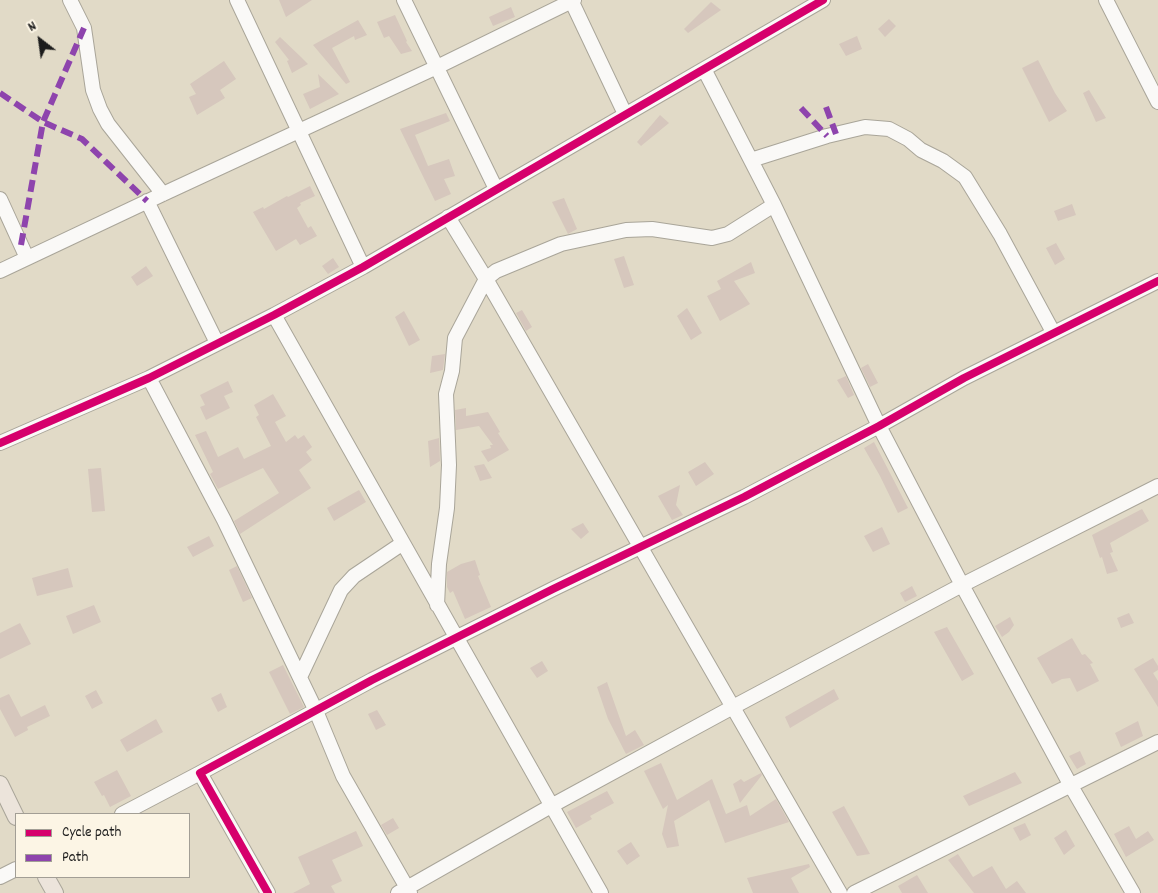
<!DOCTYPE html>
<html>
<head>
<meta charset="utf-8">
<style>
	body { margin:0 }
	#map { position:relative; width:1158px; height:893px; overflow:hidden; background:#e1dac7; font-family:Dekko,sans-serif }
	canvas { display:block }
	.legend { position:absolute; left:15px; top:813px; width:175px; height:65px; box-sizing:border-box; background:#fcf5e5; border:1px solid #a29e95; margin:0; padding:6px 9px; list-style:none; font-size:15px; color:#1c1c1c }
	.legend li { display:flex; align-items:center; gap:10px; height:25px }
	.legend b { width:25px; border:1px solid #a29e95 }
	.north { position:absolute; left:15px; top:15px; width:50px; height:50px; -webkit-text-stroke:4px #fcf5e5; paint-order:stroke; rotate:330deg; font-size:14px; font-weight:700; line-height:20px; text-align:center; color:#1c1c1c }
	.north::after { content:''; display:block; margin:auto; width:18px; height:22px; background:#1c1c1c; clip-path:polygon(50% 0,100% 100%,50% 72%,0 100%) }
</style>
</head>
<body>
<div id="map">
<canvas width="1158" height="893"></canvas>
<ul class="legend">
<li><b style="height:6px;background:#d6006c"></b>Cycle path</li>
<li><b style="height:6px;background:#8e44ad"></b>Path</li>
</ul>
<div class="north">N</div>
</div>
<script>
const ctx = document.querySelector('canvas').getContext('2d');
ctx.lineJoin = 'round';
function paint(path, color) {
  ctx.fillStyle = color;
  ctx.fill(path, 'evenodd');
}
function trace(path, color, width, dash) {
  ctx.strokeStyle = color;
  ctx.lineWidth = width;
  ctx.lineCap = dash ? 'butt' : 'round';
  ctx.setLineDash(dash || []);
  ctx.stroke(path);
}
paint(new Path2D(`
	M279 0H312L286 17Z
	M711 2 721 10 688 33 684 29Z
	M511 7 515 17 493 26 489 17Z
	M395 15 407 41 406 42 412 51 401 54 389 36 384 38 377 22Z
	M889 19 896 26 885 37 878 29Z
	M358 20 367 35 355 40 354 36 332 48 350 82 346 84 313 45Z
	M857 36 862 49 846 56 839 44Z
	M280 37 301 57 308 64 292 73 287 61 289 60 275 42Z
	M1038 60 1055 93 1067 111 1049 122 1022 68Z
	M224 61 236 79 220 90 225 98 197 115 189 97 196 94 190 84Z
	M318 74 339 94 310 109 303 94 320 87Z
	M1089 90 1106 118 1096 122 1083 93Z
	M446 113 450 121 415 135 428 166 449 159 455 176 444 179 451 194 435 201 400 129Z
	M660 115 669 123 641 146 637 142Z
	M310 186 315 196 300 203 301 205 297 208 308 228 311 226 317 236 300 245 296 239 276 251 253 212 263 207 264 209 287 196 288 197Z
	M564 198 577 229 568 234 552 202Z
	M1072 204 1076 215 1058 221 1054 211Z
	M1056 243 1065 259 1055 265 1046 248Z
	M624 256 634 285 624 288 614 259Z
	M333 258 339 267 328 274 322 266Z
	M751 262 755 273 734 281 750 304 720 321 707 296 721 289 717 281Z
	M146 266 153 276 137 286 131 277Z
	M687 308 702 333 691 340 677 316Z
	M522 310 532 327 526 331 516 313Z
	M404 311 420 340 409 346 395 317Z
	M445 354 443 370 430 373 432 356Z
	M868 364 878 383 870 387 861 368Z
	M846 376 854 395 848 398 837 380Z
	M228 381 233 392 224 396 230 408 206 420 200 407 205 405 200 395Z
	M273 394 286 416 275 422 286 442 295 435 298 439 304 435 312 447 306 452 312 460 299 470 311 488 240 534 234 521 279 493 263 468 218 489 210 474 213 472 195 435 206 431 218 457 238 447 244 459 271 446 256 417 259 415 254 405Z
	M466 408V416L488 412 500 432 498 433 509 450 488 462 481 451 491 448 490 445H493L479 426 456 430 455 410Z
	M439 438 440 461 430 467 428 441Z
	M874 442 908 508 898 513 880 476 864 448Z
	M705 462 714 474 696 486 688 472Z
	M484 464 492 478 480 481 474 466Z
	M101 468 105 511 92 512 88 469Z
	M680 485 676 505 683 515 672 520 658 496Z
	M359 490 366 502 334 521 327 508Z
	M1142 509 1149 521 1110 543 1113 552 1110 553 1118 571 1107 574 1102 557 1100 558 1092 535Z
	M583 523 589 532 581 539 571 529Z
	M882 527 890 544 873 552 864 536Z
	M209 536 214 546 193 557 187 547Z
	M475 560 480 575 478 576 491 607 465 619 453 591 450 593 447 587V572L461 564Z
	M237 566 252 598 243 602 229 570Z
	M68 568 73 587 37 596 32 578Z
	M912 586 917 596 905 602 900 593Z
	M94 605 101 622 73 634 66 616Z
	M1129 613 1134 623 1121 628 1117 618Z
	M1010 617 1014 625 1009 632 1002 637 995 626Z
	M20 623 31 644 0 659V633Z
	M947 627 974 674 962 681 934 632Z
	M1072 638 1082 655 1085 654 1093 663 1090 664 1099 681 1077 692 1070 678 1062 679 1052 684 1037 658Z
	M1153 658 1158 666V670L1153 673 1158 681V707L1134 669Z
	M542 661 548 671 537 678 530 668Z
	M283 665 304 707 290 714 269 672Z
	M607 682 626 736 635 730 644 745 626 754 608 719 597 687Z
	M834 689 839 699 790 728 785 717Z
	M96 690 103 703 92 709 85 696Z
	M221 693 227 707 218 712 211 698Z
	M9 694 21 717 45 705 50 716 27 727 28 730 15 737 0 709V698Z
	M377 710 386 725 376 730 368 714Z
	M156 719 163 732 127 752 120 740Z
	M1138 721 1143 736 1121 747 1115 733Z
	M1080 751 1086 764 1077 769 1069 756Z
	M661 763 677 800 712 779 726 814 747 805 750 816 776 799 789 822 725 843 709 800 674 821 679 846 667 848 662 834 668 805 663 809 644 771Z
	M117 770 131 796 110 807 104 795 102 796 94 782Z
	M1015 772 1022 783 969 806 963 796Z
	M761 773 762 775 740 803 733 784 741 779 744 782Z
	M607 791 614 803 590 816 592 819 576 828 567 812Z
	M844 806 870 854 857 856 832 812Z
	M393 818 399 828 387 835 381 825Z
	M1025 823 1031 835 1020 841 1013 828Z
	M1129 826 1136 839 1148 831 1154 840 1126 857 1114 834Z
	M1066 830 1075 846 1064 855 1054 838Z
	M356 831 363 846 332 860 342 881 331 886 335 893H293L310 884 298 857Z
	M631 842 640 856 627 865 617 851Z
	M958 854 973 877 992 866 1006 889 1017 881 1026 893H974L948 860Z
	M809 864 810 867 791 878 799 893H753L747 878Z
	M917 875 928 893H902L898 886Z`), '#d6c7bd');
const minor = new Path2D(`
	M70 0 84 28 93 90 100 109 108 124 163 194
	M237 0 363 267
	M404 0 496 189
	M571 0 625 114
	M1106 0 1158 102
	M704 69 774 205 879 426 962 585 1071 786 1133 893
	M751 160 827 136 865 127 889 129 908 139 921 150 943 161 965 177 1000 234 1053 332
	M0 199 27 258
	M147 201 217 343
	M448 217 486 279 840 893
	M0 271 163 194 437 67 574 0
	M274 315 601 893
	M149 378 224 520 316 711 343 776 410 893
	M0 443 149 378 274 315 363 267 823 0
	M437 605 439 564 447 508 449 465 446 394 452 371 455 338 486 279 496 271 561 244 626 230 652 229 712 238 728 234 774 205
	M300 677 341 590 354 576 403 543
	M122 814 200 773
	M0 877 16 869
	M268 893 200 773 372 680 553 589 744 497 879 426 964 378 1158 281
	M398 893 551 806 733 707 962 585 1158 486
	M854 893 1158 742`);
const major = new Path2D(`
	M0 784 16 817
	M46 877 55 893`);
trace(minor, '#a9a599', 16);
trace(major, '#a9a599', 18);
trace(minor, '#faf9f7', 14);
trace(major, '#ece4db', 16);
trace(new Path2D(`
	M0 93 43 122 82 139 147 201
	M826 107 836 134
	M801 108 827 136
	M21 245 43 122 84 28`), '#8e44ad', 6, [12, 6]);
trace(new Path2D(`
	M0 443 149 378 274 315 363 267 823 0
	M268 893 200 773 372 680 553 589 744 497 879 426 964 378 1158 281`), '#d6006c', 8);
</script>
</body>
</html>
